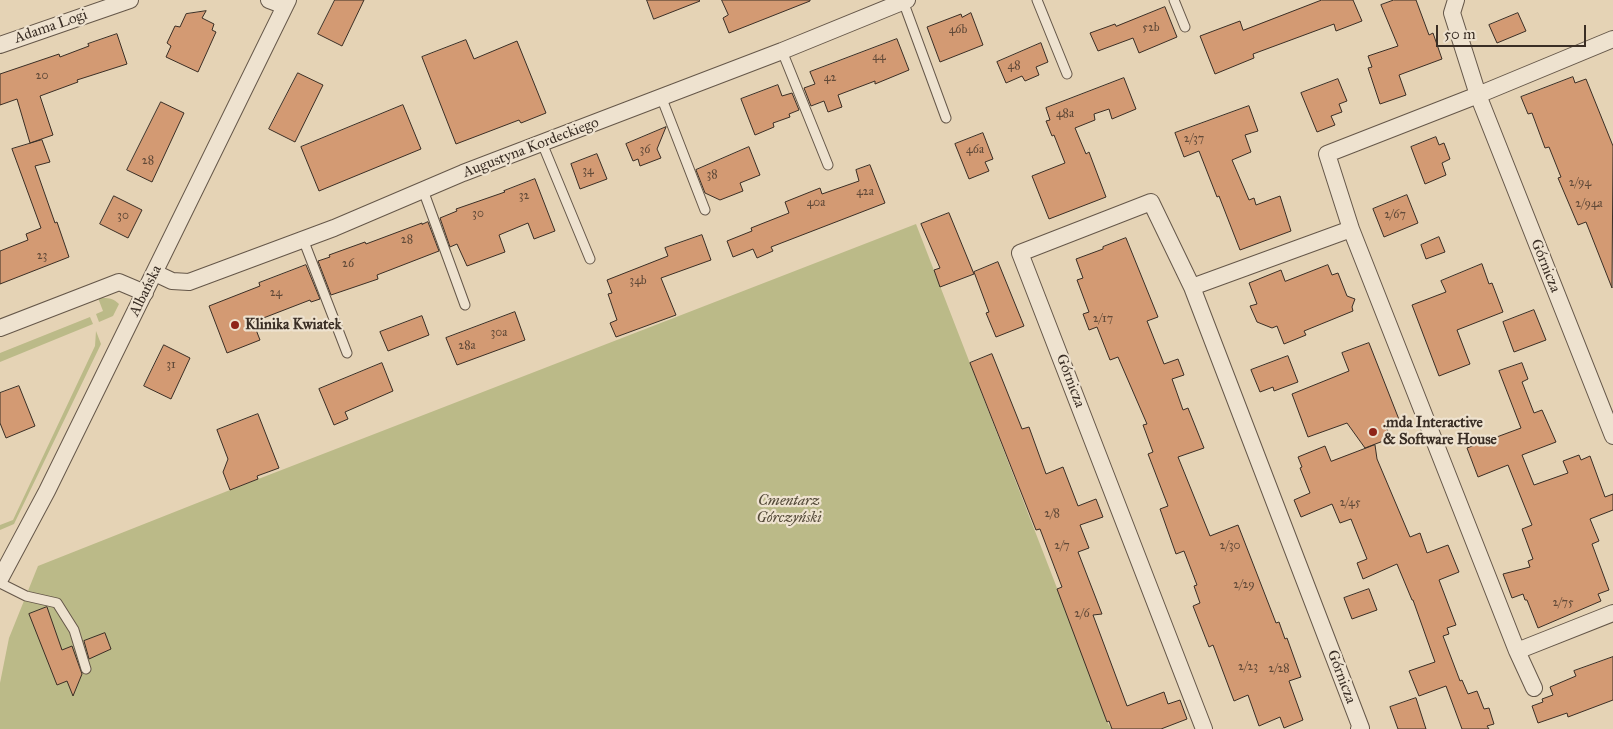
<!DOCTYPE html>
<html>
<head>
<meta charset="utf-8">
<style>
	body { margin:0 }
	#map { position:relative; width:1613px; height:729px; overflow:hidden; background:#e5d3b5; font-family:"IM FELL Great Primer",serif }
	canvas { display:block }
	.scale { position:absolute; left:1436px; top:25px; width:150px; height:22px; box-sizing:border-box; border:2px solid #3a2e25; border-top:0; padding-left:6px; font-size:15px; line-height:18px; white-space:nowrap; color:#3a2e25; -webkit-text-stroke:4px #eee2cf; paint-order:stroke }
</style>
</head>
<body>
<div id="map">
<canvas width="1613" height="729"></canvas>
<div class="scale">50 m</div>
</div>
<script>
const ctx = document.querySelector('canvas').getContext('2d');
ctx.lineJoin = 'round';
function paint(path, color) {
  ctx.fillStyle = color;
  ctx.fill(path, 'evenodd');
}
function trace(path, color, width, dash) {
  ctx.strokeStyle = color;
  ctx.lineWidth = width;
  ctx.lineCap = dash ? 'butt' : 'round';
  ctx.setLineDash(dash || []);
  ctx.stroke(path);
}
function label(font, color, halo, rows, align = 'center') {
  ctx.font = font + ' "IM FELL Great Primer",serif';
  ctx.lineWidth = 4.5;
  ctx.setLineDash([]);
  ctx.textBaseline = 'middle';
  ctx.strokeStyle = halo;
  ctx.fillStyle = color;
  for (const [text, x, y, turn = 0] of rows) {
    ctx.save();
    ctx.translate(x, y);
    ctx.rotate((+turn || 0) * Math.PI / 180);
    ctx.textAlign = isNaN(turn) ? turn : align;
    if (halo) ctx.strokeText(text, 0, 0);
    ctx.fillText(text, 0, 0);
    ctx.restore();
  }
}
paint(new Path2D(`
	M916 224 1093 681 1107 722 1112 729H0V683L9 638 38 566 230 490Z
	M98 298C107 298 112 297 119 304L113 316 99 322 96 314 103 311Z
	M90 317 93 324 0 362V353Z
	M96 331 101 344 14 524 0 530V525L13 520 95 346Z`), '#bbba88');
const building = new Path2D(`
	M335 0H364L342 46 318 34Z
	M647 0H699L700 1 654 19Z
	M722 0H810V1L729 33 723 18 728 15Z
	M1322 0H1353L1362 21 1336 31 1334 24 1253 54 1254 58 1215 74 1200 36 1240 21 1243 30Z
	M1394 0H1416L1429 35 1433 33 1442 59 1399 75 1406 95 1380 104 1368 68 1372 67 1368 56 1398 46 1381 5Z
	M1165 7 1177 37 1139 53 1133 38 1098 51 1090 33 1115 24 1116 26Z
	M206 11 202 18 214 24 212 30 216 32 198 72 166 57 171 46 167 43 175 26 180 27 186 14Z
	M971 13 983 45 940 62 927 27 961 14 962 17Z
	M1518 13 1526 31 1497 43 1489 25Z
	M117 34 127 64 77 80 78 82 40 96 53 135 30 143 17 99 0 105V74L59 54 60 57 89 46 88 44Z
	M897 39 909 70 875 84V81L838 95 842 107 828 112 824 101 811 106 804 88 815 84 810 72Z
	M466 40 474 59 517 41 546 113 521 123 519 120 456 144 422 57Z
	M1041 43 1048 62 1036 67 1039 75 1025 81 1022 76 1006 83 997 62Z
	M298 73 323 85 295 142 269 129Z
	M1573 77 1575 83 1586 79 1613 146 1612 288 1586 222 1578 225 1558 178 1561 177 1549 147 1545 148 1532 113 1528 114 1521 97Z
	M1124 78 1136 109 1112 119 1109 109 1094 114 1095 120 1075 128 1086 154 1089 152 1106 197 1049 219 1032 176 1065 163 1054 135 1052 136 1046 121 1050 120 1046 108Z
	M1338 79 1347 101 1339 104 1342 112 1331 116 1335 125 1317 132 1301 93Z
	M778 85 782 96 792 93 799 110 789 114 790 117 773 123 774 127 755 135 741 99Z
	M161 102 184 113 152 182 127 170Z
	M403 105 421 149 319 191 301 147Z
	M1249 106 1258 131 1245 135 1251 152 1232 160 1249 200 1254 198 1256 205 1280 196 1291 231 1240 250 1219 196 1217 197 1199 151 1184 157 1175 133Z
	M666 127 657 149 661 158 640 166 638 159 633 161 626 144Z
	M983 133 993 159 985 162 989 171 969 179 955 144Z
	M1436 137 1439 145 1444 143 1450 159 1442 163 1446 175 1425 184 1411 147Z
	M42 140 50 162 35 166 55 223 57 222 69 257 0 284V251L28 240 26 234 41 228 12 149Z
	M749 147 760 175 740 183 743 191 720 200 705 193 696 170Z
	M597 154 607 179 580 189 571 164Z
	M870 165 885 203 771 247 773 251 757 258 753 249 733 257 727 241 752 231 751 228 789 213 785 202 820 188 822 194 859 181 856 170Z
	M535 179 555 231 534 239 528 223 499 235 505 252 467 266 457 244 450 247 440 218 457 211 456 209 505 192 504 191Z
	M1407 195 1418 223 1384 237 1373 209Z
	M114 196 142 210 128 238 100 224Z
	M949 213 974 274 940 287 934 270 940 268 921 224Z
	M428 222 439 251 377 275 378 279 331 295 318 261 330 257 329 255 365 242 366 244 422 223V224Z
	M702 235 711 260 661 278 676 315 616 337 610 323 617 320 608 294 612 293 607 280 668 256 665 248Z
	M1439 237 1445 252 1426 259 1421 245Z
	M1126 238 1158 317 1147 321 1164 364 1178 359 1184 375 1172 379 1183 410 1188 408 1204 448 1178 457 1210 536 1238 525 1276 623 1279 622 1285 639 1287 638 1301 677 1289 681 1303 720 1284 728 1280 717 1259 726 1248 695 1234 701 1213 645 1209 647 1193 606 1200 603 1194 586 1197 585 1184 551 1176 554 1160 509 1168 506 1148 454 1153 452 1143 425 1147 424 1118 357 1110 360 1097 327 1089 330 1083 314 1089 312 1077 280 1083 278 1076 259 1103 249V247Z
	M998 262 1024 326 996 337 986 313 989 312 974 272Z
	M1482 264 1489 284 1492 283 1503 312 1457 330 1470 364 1439 376 1412 305 1446 292 1441 281Z
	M306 265 320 299 311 302 310 300 253 322 260 340 227 353 209 306 260 286 259 283Z
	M1328 265 1332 275 1338 273 1347 296 1355 299 1352 307 1353 311 1304 331 1306 335 1284 344 1277 326 1272 328 1257 322 1250 306 1257 304 1249 283 1281 270 1285 281Z
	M1534 310 1546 340 1514 352 1503 322Z
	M515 312 525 340 457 365 446 338Z
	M422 316 429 335 388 351 380 332Z
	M1369 343 1400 422 1386 427 1391 438 1365 448 1347 423 1308 437 1292 394 1349 371 1342 353Z
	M164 345 190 358 171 399 144 386Z
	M992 354 1022 429 1029 427 1046 474 1063 467 1078 506 1096 499 1103 517 1080 525 1089 548 1078 552 1102 614 1093 615 1127 706 1164 692 1168 704 1180 700 1187 719 1161 729H1112L1109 721 1107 722 1057 589 1062 587 1040 529 1036 530 970 363Z
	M1288 356 1298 382 1274 391 1273 387 1260 392 1251 370Z
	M382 363 393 391 345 412 348 419 334 425 319 389Z
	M1522 363 1528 379 1522 382 1534 413 1542 410 1556 442 1522 455 1534 485 1568 473 1563 461 1579 455 1581 460 1590 456 1605 497 1613 494V510L1590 519 1599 541 1592 544 1609 590 1598 594 1601 601 1538 628 1527 600H1525L1523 594 1512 598 1503 574 1530 567 1528 561 1533 559 1522 529 1532 525 1508 465 1478 477 1467 448 1521 428 1499 371Z
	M19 386 35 426 6 438 0 423V393Z
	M258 414 279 468 257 476 258 479 230 490 223 472 228 459 217 430Z
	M1375 445 1377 459 1410 537 1420 533 1427 553 1448 545 1459 572 1439 580 1456 625 1447 628 1449 634 1443 636 1460 681 1462 680 1468 694 1477 691 1484 709 1489 708 1494 724 1487 726 1489 729H1462L1446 686 1419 696 1409 671 1435 662 1413 600H1412L1397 564 1363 579 1357 563 1367 559 1351 519 1340 523 1332 504 1301 517 1294 500 1310 493 1300 468 1302 467 1298 457 1325 446 1331 461Z
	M1369 589 1377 610 1352 619 1344 598Z
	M47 607 62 650 72 646 82 674 73 696 67 681 57 685 29 614Z
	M105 633 111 649 89 659 84 641Z
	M1613 657V700L1568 717 1567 713 1538 723 1532 706 1543 702 1542 699 1553 695 1550 687 1576 676 1574 671Z
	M1416 698 1426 729H1398L1390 707Z`);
paint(building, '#d39a73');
trace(building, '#3a2e25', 1);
const service = new Path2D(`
	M1037 0 1067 74
	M1174 0 1185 27
	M903 1 946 118
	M782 51 828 165
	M662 99 705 210
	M542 143 590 259
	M423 190 465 305
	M303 239 347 353
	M0 583 26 596 57 603 74 630 86 669`);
const minor = new Path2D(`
	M269 0 285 6
	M1456 0 1452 13 1478 95 1327 154 1351 229 1517 651 1613 613
	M1613 39 1478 95 1613 436
	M0 45 130 0
	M155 273 172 281 189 282 334 228 463 173 782 51 907 0
	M1192 287 1351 229
	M0 328 119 282 145 293
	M0 579 47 491 288 0
	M1517 651 1534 688
	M1204 729 1020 253 1151 202 1192 287 1361 728 1359 729`);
trace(service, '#655749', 11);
trace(minor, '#655749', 18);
trace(service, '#eee2cf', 9);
trace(minor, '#eee2cf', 16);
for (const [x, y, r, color] of [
	[235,325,5,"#8f2418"],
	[1373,432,5,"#8f2418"]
]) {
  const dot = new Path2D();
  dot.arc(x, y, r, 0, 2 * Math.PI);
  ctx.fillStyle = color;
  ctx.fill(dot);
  trace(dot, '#eee2cf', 2);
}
label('12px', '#604938', null, [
	["52b",1151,28],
	["46b",958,30],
	["44",879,57],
	["48",1014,66],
	["20",42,76],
	["42",830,78],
	["48a",1065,114],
	["2/37",1194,139],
	["36",645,150],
	["46a",975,150],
	["28",148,161],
	["34",588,171],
	["38",712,175],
	["2/94",1580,183],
	["42a",865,192],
	["32",524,196],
	["40a",816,203],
	["2/94a",1589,204],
	["30",478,214],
	["2/67",1395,215],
	["30",123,216],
	["28",407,240],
	["23",42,256],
	["26",348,264],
	["34b",638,281],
	["24",276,293],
	["2/17",1103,319],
	["30a",499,333],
	["28a",467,346],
	["31",171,365],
	["2/45",1350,503],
	["2/8",1052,514],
	["2/7",1062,546],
	["2/30",1230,546],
	["2/29",1244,585],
	["2/75",1563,603],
	["2/6",1082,614],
	["2/23",1248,667],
	["2/28",1279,669]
]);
label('15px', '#3a2e25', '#eee2cf', [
	["Adama Logi",51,27,-19],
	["Augustyna Kordeckiego",531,148,-21],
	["Górnicza",1545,266,68],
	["Albańska",146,291,-64],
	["Górnicza",1070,381,69],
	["Górnicza",1341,677,69]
]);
label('bold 15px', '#3a2e25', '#eee2cf', [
	["Klinika Kwiatek",245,325],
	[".mda Interactive",1383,423],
	["& Software House",1383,440]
], 'left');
label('italic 15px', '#544a39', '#eee2cf', [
	["Cmentarz",789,501],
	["Górczyński",789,518]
]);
</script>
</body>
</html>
